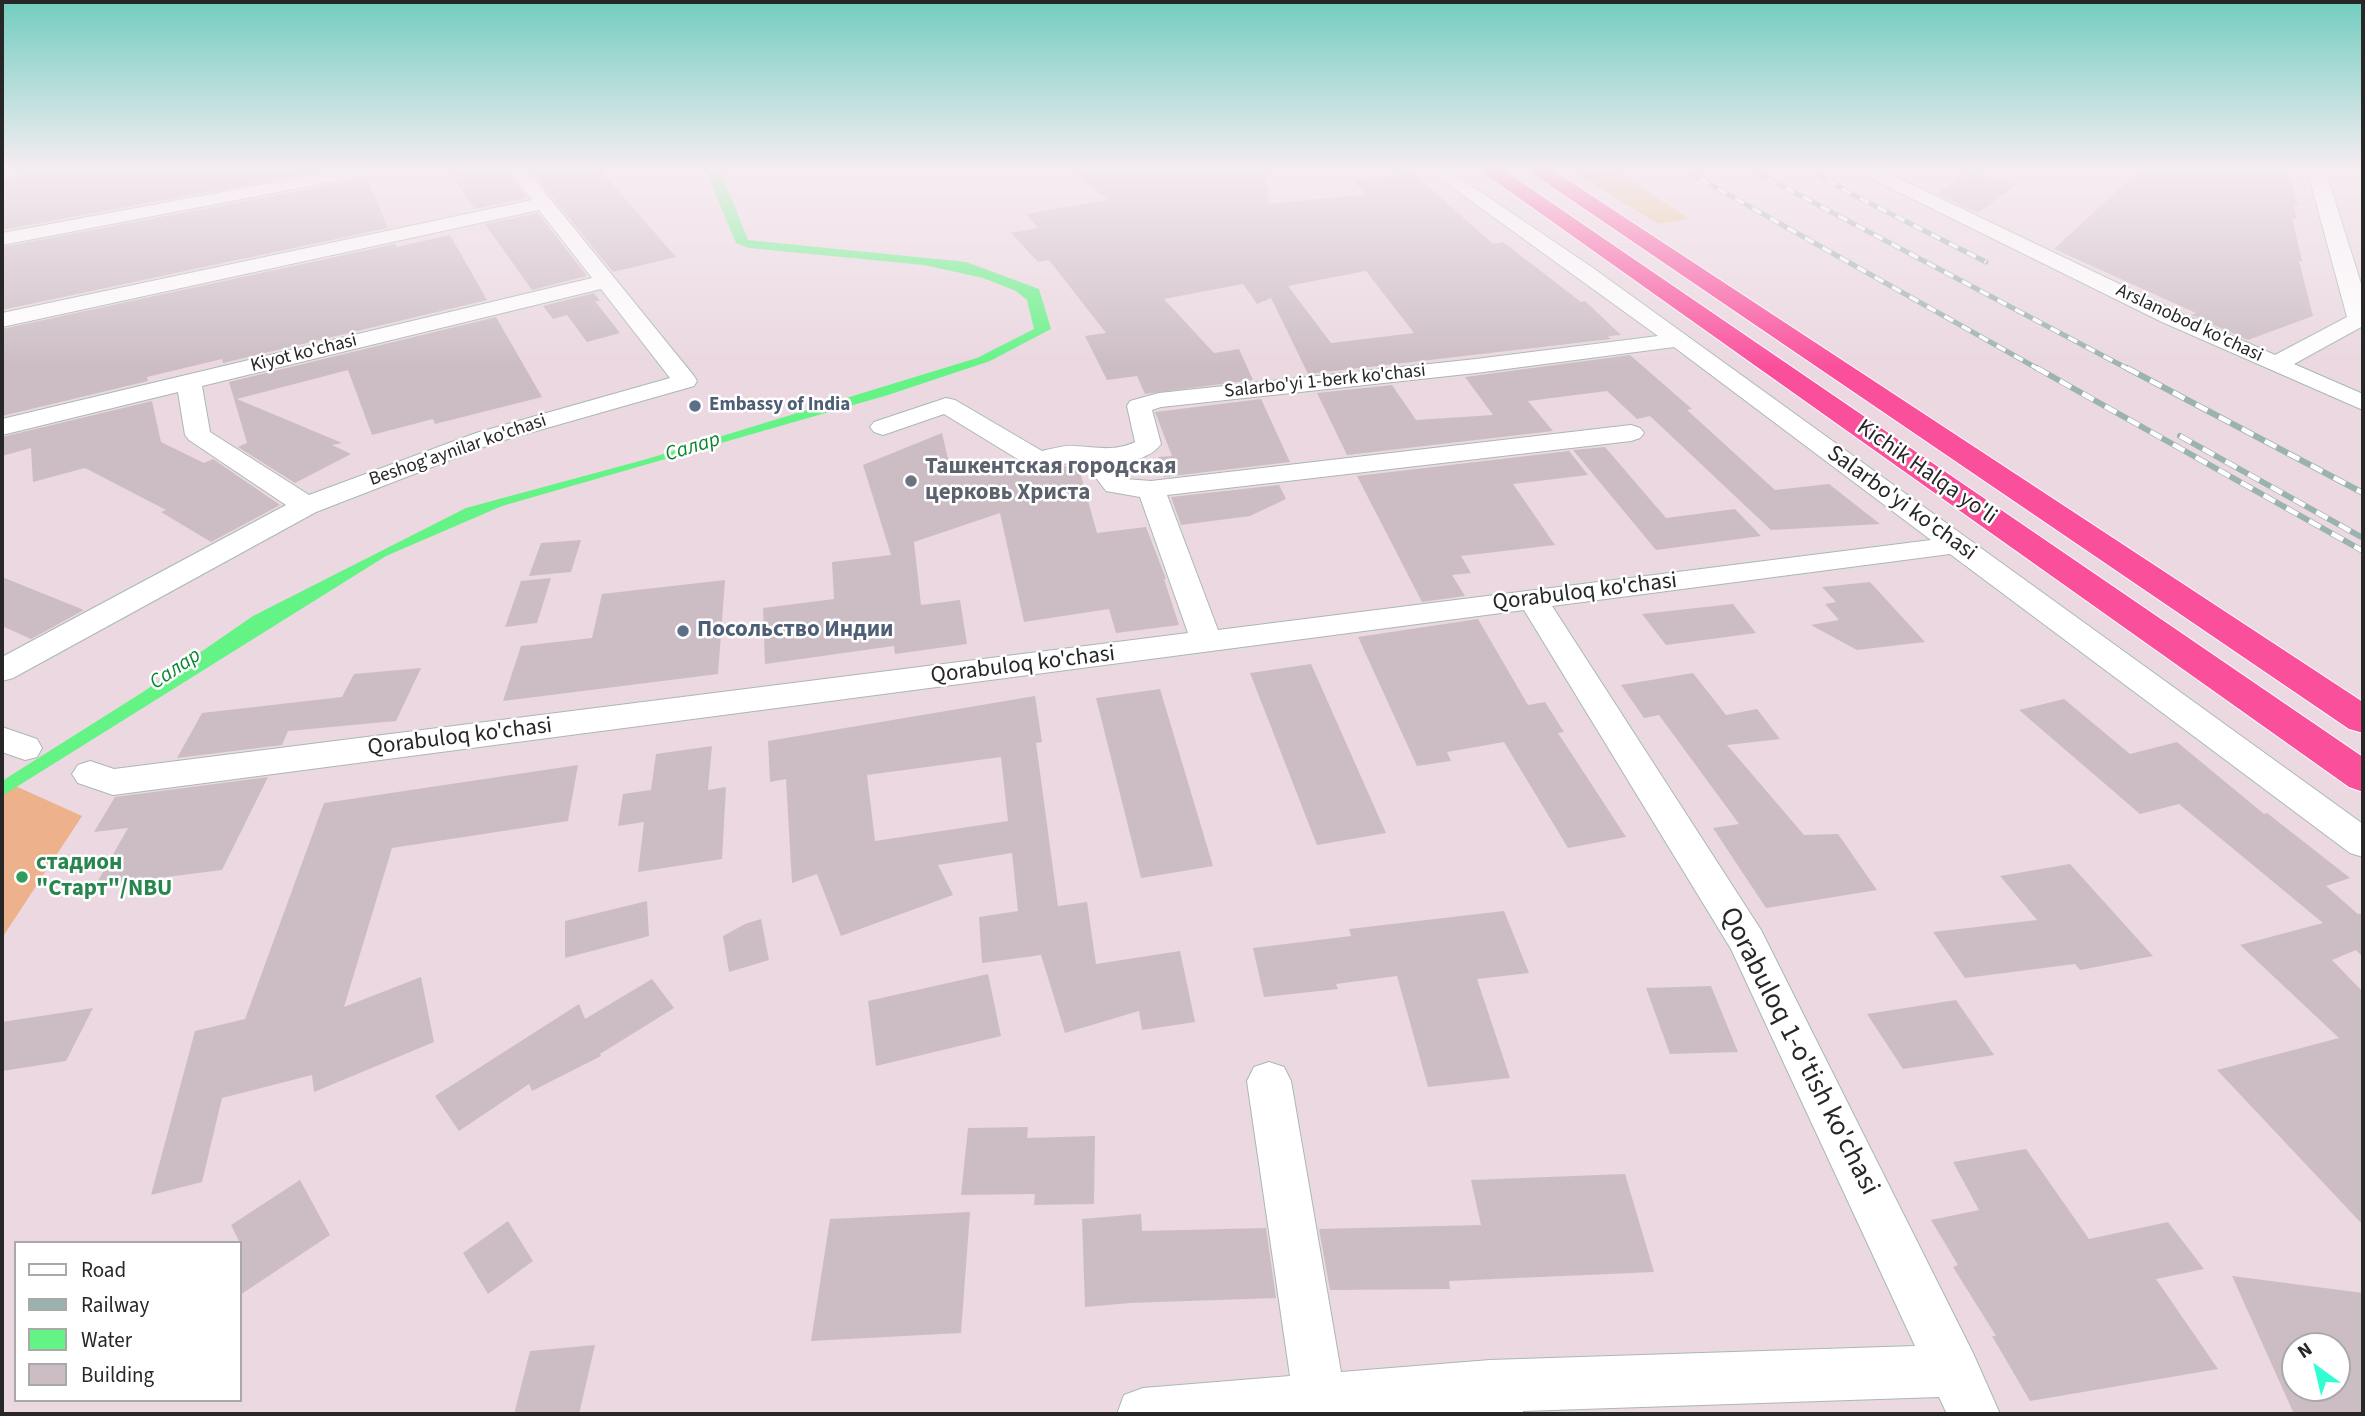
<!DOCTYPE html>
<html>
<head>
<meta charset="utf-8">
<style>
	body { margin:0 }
	#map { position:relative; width:2365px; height:1416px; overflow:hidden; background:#ebd8e1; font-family:"Source Sans 3",sans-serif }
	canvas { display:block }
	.frame { position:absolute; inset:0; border:4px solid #272727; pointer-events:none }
	.legend { position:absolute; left:14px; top:1241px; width:228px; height:161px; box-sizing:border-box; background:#fff; border:2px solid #a9a9a9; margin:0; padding:9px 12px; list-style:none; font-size:21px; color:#272727 }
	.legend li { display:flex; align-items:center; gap:14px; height:35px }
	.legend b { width:35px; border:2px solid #a9a9a9 }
	.north { position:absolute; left:2281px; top:1332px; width:70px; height:70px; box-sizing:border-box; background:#fff; border:2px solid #a9a9a9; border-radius:50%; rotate:326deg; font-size:19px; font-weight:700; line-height:28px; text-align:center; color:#272727 }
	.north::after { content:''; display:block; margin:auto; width:24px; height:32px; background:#31ffd1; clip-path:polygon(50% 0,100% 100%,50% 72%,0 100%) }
</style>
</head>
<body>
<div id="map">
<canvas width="2365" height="1416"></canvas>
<div class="frame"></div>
<ul class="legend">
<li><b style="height:9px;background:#fff"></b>Road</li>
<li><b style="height:9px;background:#9bb3ae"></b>Railway</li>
<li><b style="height:19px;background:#64f385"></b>Water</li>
<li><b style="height:19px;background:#ccbdc4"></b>Building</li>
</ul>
<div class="north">N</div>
</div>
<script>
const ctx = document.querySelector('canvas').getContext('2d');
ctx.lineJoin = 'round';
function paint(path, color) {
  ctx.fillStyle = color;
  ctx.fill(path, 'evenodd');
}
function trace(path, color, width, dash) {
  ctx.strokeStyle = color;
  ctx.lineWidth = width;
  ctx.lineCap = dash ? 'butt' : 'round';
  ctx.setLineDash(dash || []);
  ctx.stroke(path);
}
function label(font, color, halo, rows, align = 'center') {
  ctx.font = font + ' "Source Sans 3",sans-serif';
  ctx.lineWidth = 5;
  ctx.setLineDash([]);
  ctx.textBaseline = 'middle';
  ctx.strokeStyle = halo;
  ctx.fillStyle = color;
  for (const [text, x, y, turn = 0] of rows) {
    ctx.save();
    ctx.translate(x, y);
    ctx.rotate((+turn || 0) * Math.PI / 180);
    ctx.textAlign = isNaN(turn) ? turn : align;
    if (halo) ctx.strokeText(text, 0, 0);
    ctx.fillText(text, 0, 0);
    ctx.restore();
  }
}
paint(new Path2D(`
	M1569 169H1614L1689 219 1658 224Z`), '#e5c591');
paint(new Path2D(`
	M2 780 82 816 2 938Z`), '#edb18b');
paint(new Path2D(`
	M705 169H720L748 240 966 262 1039 289 1051 329 990 361 888 395 502 506 386 556 2 796V781L143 692 253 616 466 508 647 459 977 358 1034 329 1027 300 1016 291 983 278 924 265 749 248 736 243Z`), '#64f385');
paint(new Path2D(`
	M59 169H333L2 230V178Z
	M447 169H506L527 198 475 209Z
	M529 169H599L676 257 613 272Z
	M1069 169H1266L1269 204 1366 194 1352 180 1413 173 1493 244 1503 242 1581 302 1585 301 1621 335 1608 336 1611 339 1308 374 1271 298 1257 304 1243 284 1164 299 1214 353 1239 349 1253 380 1145 394 1137 376 1107 380 1085 336 1106 333 1049 260 1038 262 1011 233 1038 228 1026 214 1108 200ZM1366 271 1414 333 1331 343 1288 286Z
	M2141 169H2288L2298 206 2293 205 2297 219 2292 218 2302 261H2299L2313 316 2248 340 2191 315 2196 313 2054 249Z
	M1969 172 2017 184 1978 213 1936 194Z
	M367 178 388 228 2 310V247Z
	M538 213 587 276 532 290 485 224Z
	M450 235 487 300 223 363 222 359 147 377 148 381 2 416V329L395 244 397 247Z
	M594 293 600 301H595L620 333 587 342 567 315 553 319 543 306Z
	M496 317 542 397 435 424 433 419 372 435 348 370 237 399 342 443 332 445 351 454 295 483 238 447 247 443 229 382Z
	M1630 355 1692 409 1687 410 1775 490 1829 484 1880 524 1771 530 1650 416 1637 419 1607 391 1528 401 1553 431 1347 455 1317 393 1392 385 1416 420 1493 415 1465 377Z
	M1261 399 1290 462 1164 477 1158 457 1172 456 1155 412Z
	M152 401 161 442 204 463 213 459 280 505 211 542 161 512 166 510 85 468 33 482 31 448 2 456V437Z
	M942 433 952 476 1078 465 1097 533 1146 527 1166 579H1164L1179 625 1116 633 1109 609 1024 622 1000 513 914 542 921 605 960 600 967 644 895 654 894 646 765 664 763 608 834 599 832 562 891 555 863 465Z
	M1605 447 1666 518 1735 509 1761 536 1656 550 1573 450Z
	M1569 451 1588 475 1513 484 1555 545 1461 556 1471 573 1452 575 1465 596 1422 602 1357 476Z
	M1279 485 1286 499 1250 516 1181 525 1171 497Z
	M581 540 571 572 529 576 541 543Z
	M2 577 84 610 31 639 2 626Z
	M551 578 537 623 505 627 521 581Z
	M725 580 718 674 503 701 521 646 592 638 602 594Z
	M1870 582 1925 642 1857 650 1811 625 1839 620 1825 604 1836 602 1822 587Z
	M1733 604 1756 633 1666 645 1642 614Z
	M1478 619 1528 705 1545 702 1564 732 1558 733 1626 837 1568 848 1504 742 1447 752 1451 761 1417 766 1358 637Z
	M1311 664 1386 833 1317 845 1250 673Z
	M421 668 396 721 288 731 282 745 177 758 202 713 342 697 354 674Z
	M1693 673 1726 715 1757 709 1780 739 1727 745 1804 835 1838 834 1877 890 1766 908 1713 828 1739 824 1659 715 1644 718 1621 685Z
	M1160 689 1213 866 1141 878 1096 698Z
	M1035 696 1042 742 1036 743 1058 906 1087 902 1096 964 1180 951 1195 1022 1142 1030 1139 1011 1065 1033 1041 955 982 963 979 917 1018 911 1012 853 938 865 953 895 841 936 817 874 792 883 786 779 770 782 768 741ZM1001 757 1008 821 875 841 867 775Z
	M2064 699 2130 754 2177 742 2264 814 2267 813 2350 878 2326 886 2358 914 2363 913V957L2356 950 2332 960 2363 992V1225L2217 1070 2339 1038 2240 945 2323 923 2179 804 2140 814 2019 710Z
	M712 746 708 790 726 787 722 859 638 872 644 822 618 826 623 794 651 790 656 754Z
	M578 765 568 821 392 848 344 1007 421 977 434 1042 314 1092 312 1075 222 1098 202 1182 151 1195 195 1031 245 1019 324 803Z
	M268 777 222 870 95 886 128 828 94 832 115 797Z
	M2070 864 2153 956 2080 970 2075 964 1965 978 1933 932 2037 920 2000 876Z
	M647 901 649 936 565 958V921Z
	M1504 911 1529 973 1477 979 1510 1078 1428 1087 1397 976 1336 984 1338 989 1264 997 1253 948 1351 936 1349 929Z
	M761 919 769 960 729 972 723 936 745 924Z
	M988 974 1001 1036 876 1066 868 1001Z
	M652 979 674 1008 600 1054 601 1056 532 1091 529 1084 459 1131 435 1096 579 1004 585 1019Z
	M1711 986 1738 1052 1670 1054 1646 988Z
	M1956 1000 1994 1055 1903 1069 1867 1014Z
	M93 1008 66 1061 2 1071V1022Z
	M1028 1127 1027 1138 1095 1136 1094 1204 1034 1205 1035 1194 961 1195 968 1128Z
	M2026 1149 2089 1239 2168 1222 2204 1269 2156 1279 2218 1369 2030 1401 1992 1336H1996L1953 1267 1958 1265 1931 1220 1979 1210 1953 1162Z
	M1625 1174 1654 1272 1449 1281 1450 1289 1330 1290 1319 1229 1481 1225 1471 1180Z
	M300 1180 330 1235 240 1295V1243L231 1225Z
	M970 1212 961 1333 811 1341 830 1219Z
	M1141 1214 1142 1231 1266 1228 1276 1298 1130 1303 1085 1307 1082 1219Z
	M508 1221 533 1261 488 1294 463 1253Z
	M2232 1276 2363 1293V1414H2294ZM2295 1346H2337V1388H2295Z
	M595 1345 579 1414H514L530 1351Z`), '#ccbdc4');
const minor = new Path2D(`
	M345 169H381L372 174 2 245V233Z
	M508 169H526L694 376 697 381 694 386 494 443 316 512 13 678 2 681V657L286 505 189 440 185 435 178 392 2 435V419L592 278 539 210 2 327V313L532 200ZM601 289 670 378 476 433 309 495 210 432 202 386Z
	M1427 169H1447L1593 268 2363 824V857L2350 853 1950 554 1552 606 1761 930 1973 1353 2000 1414H1947L1939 1397 1523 1411V1414H1117L1124 1395 1143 1388 1290 1376 1247 1081 1254 1067 1269 1062 1284 1067 1291 1081 1341 1372 1490 1360 1915 1346 1731 949 1524 610 113 795 78 783 72 774 78 765 90 761 114 769 1188 633 1140 497 1106 491 1085 463C1066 460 1047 470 1029 466L944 414 883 435 874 432 870 427 874 422 946 398 955 400 1042 451C1052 449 1064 445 1075 446 1095 447 1115 452 1135 442L1127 406 1130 401 1159 393 1476 359 1658 336ZM1674 347 1931 540 1218 630 1167 495 1631 441 1640 438 1644 433 1640 428 1631 425 1151 481 1125 479 1111 463C1129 462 1150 459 1161 444L1152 410 1161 407 1476 373Z
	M1857 169H1879L2178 312 2275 355 2347 317 2307 169H2325L2363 290V326L2294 364 2363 394V410L2162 322 1860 173Z
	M2 727 37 739 42 748 37 757 25 760 2 752Z`);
const trunk = new Path2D(`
	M1478 169H1502L2363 757V792L2349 787Z
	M1526 169H1551L2363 702V733L2349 729Z`);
trace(minor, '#a8b9b5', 2);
trace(trunk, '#fff', 2);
paint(minor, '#fff');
paint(trunk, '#fa509c');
const railFar1 = new Path2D(`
	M1683 169 2040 370
	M1750 169 2130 370
	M1810 169 1851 194
	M1842 189 1986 262`);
const rail = new Path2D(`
	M2037 368 2363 551
	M2127 368 2363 493
	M2180 436 2363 538`);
trace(railFar1, '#9bb3ae', 5);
trace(rail, '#9bb3ae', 6);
trace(railFar1, '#fff', 3.5, [10]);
trace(rail, '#fff', 4.5, [13]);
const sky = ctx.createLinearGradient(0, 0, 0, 367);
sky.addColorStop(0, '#73cdc0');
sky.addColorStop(0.46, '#f6edf2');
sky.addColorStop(1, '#f6edf200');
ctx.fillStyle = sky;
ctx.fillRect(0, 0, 2365, 367);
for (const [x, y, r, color] of [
	[695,406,7,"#5c6f8a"],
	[911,481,7,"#6b7280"],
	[683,631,7,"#5c6f8a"],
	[22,877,7,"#2e9e5b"]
]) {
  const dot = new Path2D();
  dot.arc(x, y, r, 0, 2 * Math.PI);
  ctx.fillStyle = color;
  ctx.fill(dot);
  trace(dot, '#fff', 2.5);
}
label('19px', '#272727', '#fff', [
	["Arslanobod ko'chasi",2189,324,25],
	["Kiyot ko'chasi",304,354,-14],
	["Salarbo'yi 1-berk ko'chasi",1325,382,-6],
	["Beshog'aynilar ko'chasi",458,451,-19]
]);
label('bold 19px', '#4e5e75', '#fff', [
	["Embassy of India",709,406]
], 'left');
label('italic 21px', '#088630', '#fff', [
	["Салар",693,448,-17],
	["Салар",176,670,-34]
]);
label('bold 23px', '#5b616d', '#fff', [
	["Ташкентская городская",925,468],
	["церковь Христа",925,494]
], 'left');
label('23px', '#272727', '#fff', [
	["Kichik Halqa yo'li",1926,473,35],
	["Salarbo'yi ko'chasi",1901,504,36],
	["Qorabuloq ko'chasi",1585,593,-7],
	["Qorabuloq ko'chasi",1023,666,-7],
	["Qorabuloq ko'chasi",460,738,-7]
]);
label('bold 23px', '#4e5e75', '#fff', [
	["Посольство Индии",697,631]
], 'left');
label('bold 23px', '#27864d', '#fff', [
	["стадион",36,864],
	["\"Старт\"/NBU",36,890]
], 'left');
label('28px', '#272727', '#fff', [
	["Qorabuloq 1-o'tish ko'chasi",1798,1052,63]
]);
</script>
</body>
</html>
